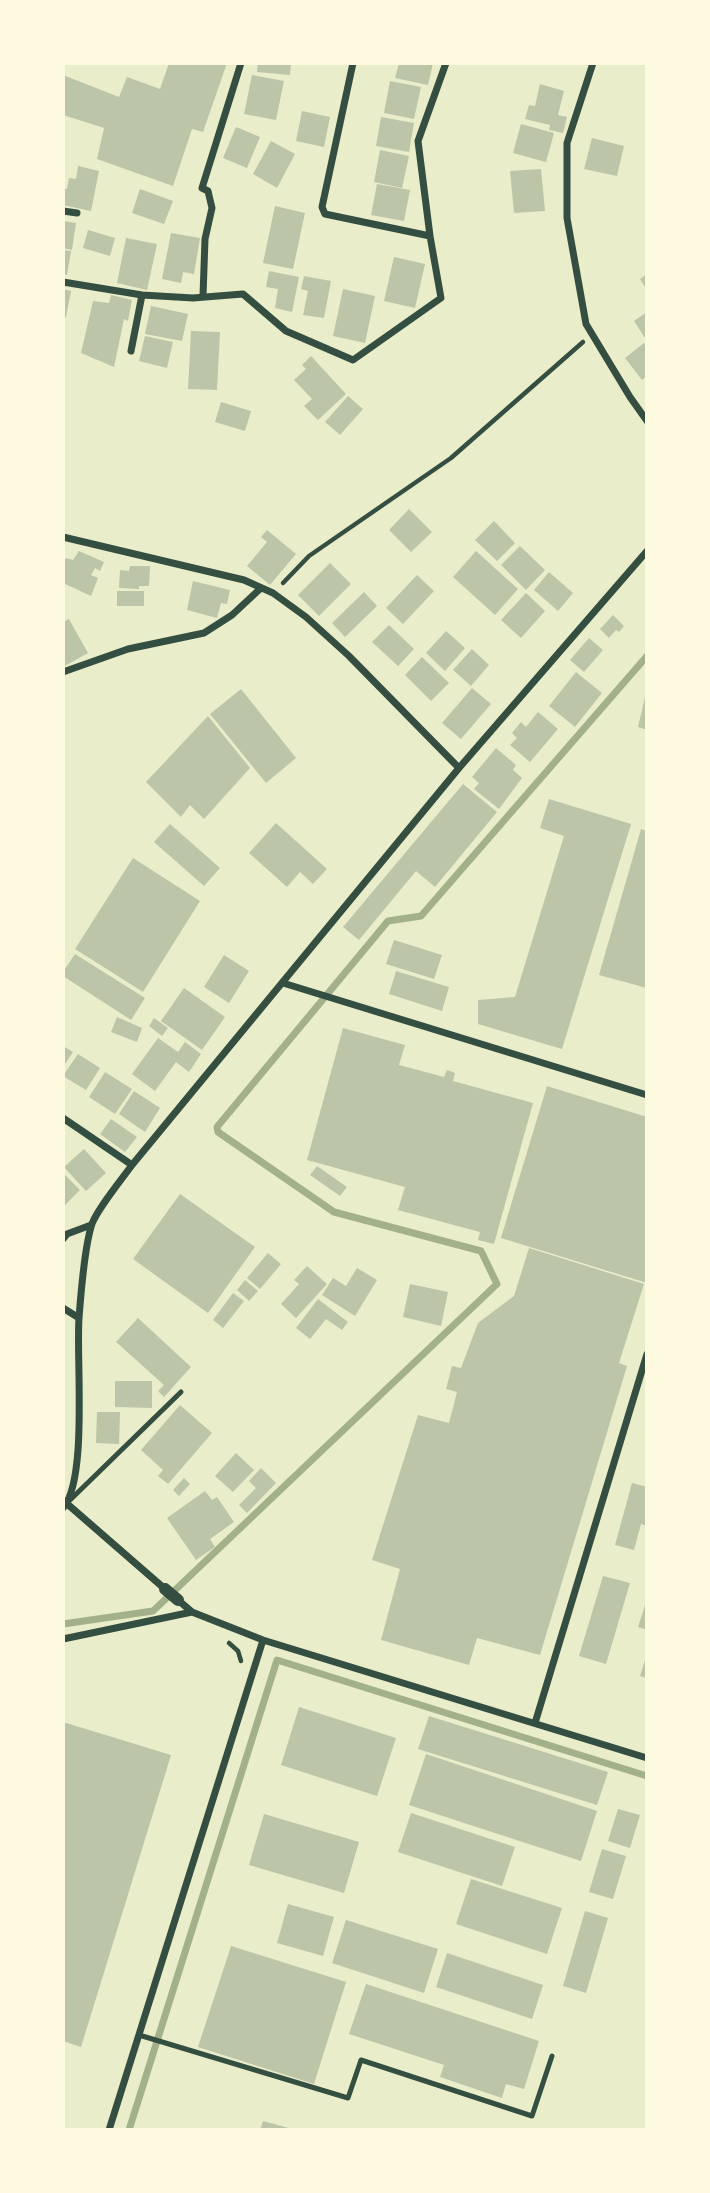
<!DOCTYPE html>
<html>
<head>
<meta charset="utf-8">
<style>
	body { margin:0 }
	#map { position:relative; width:710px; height:2193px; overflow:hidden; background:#e9edc9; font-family:"Exo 2",sans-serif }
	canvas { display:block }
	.frame { position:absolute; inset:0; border:65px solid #fefae0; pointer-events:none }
</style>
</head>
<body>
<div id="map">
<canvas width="710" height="2193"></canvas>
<div class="frame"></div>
</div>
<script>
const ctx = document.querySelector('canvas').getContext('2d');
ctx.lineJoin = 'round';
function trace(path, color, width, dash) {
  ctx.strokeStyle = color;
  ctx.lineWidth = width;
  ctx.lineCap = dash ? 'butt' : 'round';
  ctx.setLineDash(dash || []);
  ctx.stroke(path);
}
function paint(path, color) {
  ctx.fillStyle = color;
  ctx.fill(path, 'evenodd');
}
trace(new Path2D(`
	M63 1624 153 1611 497 1284 481 1251 334 1212 218 1132 217 1127 388 921 421 916 647 656
	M129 2130 277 1660 647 1776`), '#a3b18a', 7);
paint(new Path2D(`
	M169 63H227L203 132 192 129 173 186 97 159 104 128 63 115V75L119 97 127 77 160 89Z
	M258 63H291L290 75 257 72Z
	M399 63H433L428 85 395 78Z
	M252 75 284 81 276 120 244 114Z
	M390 81 421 87 414 119 384 113Z
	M540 84 564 91 558 115 567 117 563 133 549 130 550 125 525 119 529 105 535 106Z
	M302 111 330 117 324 147 296 141Z
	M381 117 414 123 409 152 376 146Z
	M521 124 554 133 546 162 513 153Z
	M236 127 260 137 247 168 223 158Z
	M592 138 624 146 617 176 584 169Z
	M271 141 295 154 277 188 253 174Z
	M380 150 409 156 402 188 374 182Z
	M78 166 99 171 91 211 63 205V188L67 189 69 178 76 179Z
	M541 169 545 211 514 213 510 171Z
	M377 184 410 190 404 221 371 215Z
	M140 189 173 201 164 224 132 213Z
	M275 206 305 213 293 269 263 263Z
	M63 221 76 223 72 250 63 248Z
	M88 230 115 238 110 256 83 248Z
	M171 233 200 238 194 274 183 272 181 283 162 279Z
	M126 238 157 244 147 290 117 283Z
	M63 250 71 251 67 275 63 274Z
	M394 257 425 264 415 308 384 301Z
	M269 271 299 277 292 312 275 308 278 289 266 287Z
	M647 274V290L640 279Z
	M304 276 331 281 324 318 303 315 308 291 301 289Z
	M63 289 71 291 66 317 63 320Z
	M343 289 375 296 365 343 333 336Z
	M111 295 132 300 128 321 124 319 114 367 81 353 93 301 109 303Z
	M151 306 188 314 182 341 145 334Z
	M647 312V341L634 321Z
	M191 331 220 332 217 390 188 389Z
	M145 336 173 342 167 368 139 361Z
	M644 343 647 348V376L642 380 625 358Z
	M311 356 346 394 318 420 304 406 312 399 294 380 306 369 302 365Z
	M348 396 363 409 340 435 325 422Z
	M221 402 251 411 245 431 215 422Z
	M409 509 432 532 411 552 389 530Z
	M494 521 515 543 497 561 475 540Z
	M267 530 296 554 270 585 247 566 267 542 261 537Z
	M520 546 545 570 526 590 501 565Z
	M79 551 104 562 100 571 95 568 91 575 98 578 91 596 63 583V563L66 558 73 560Z
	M476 551 518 589 495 615 453 577Z
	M330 563 351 584 319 616 298 595Z
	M130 566H150L149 586H139V589L119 588 120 570 129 571Z
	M549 572 573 593 558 611 534 590Z
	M417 575 434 591 403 624 386 608Z
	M193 581 230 590 227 604 221 603 217 618 187 610Z
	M117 591H144V606H117Z
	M364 592 377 606 345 637 332 623Z
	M526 593 545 611 521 638 501 620Z
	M613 615 624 626 619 632 616 630 609 638 600 629Z
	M69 619 88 653 63 667V622Z
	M389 625 414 649 398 666 372 642Z
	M446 631 465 648 445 671 426 653Z
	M589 638 603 650 584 672 570 660Z
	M472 649 489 665 471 686 453 670Z
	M422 657 449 683 431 701 405 675Z
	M576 672 602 693 575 727 549 706Z
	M472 688 491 704 461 739 442 723Z
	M241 689 296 758 266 783 210 714Z
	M646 693H647V730L638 727Z
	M538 712 558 729 530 762 510 745 517 738 512 733 521 722 526 727Z
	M208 716 250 768 204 819 190 805 181 817 146 782Z
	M496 748 516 765 513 770 522 778 499 809 474 789 479 783 472 777Z
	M463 784 497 812 435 887 416 871 359 940 343 927Z
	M549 799 631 824 562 1049 478 1024V1000L515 997 564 836 540 828Z
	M276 823 327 869 313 884 300 872 287 887 249 853Z
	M170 824 220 868 204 886 154 842Z
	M641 829 647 831V988L599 975Z
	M133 858 200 901 143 992 75 949Z
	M394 940 442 955 434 979 386 964Z
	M75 954 145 998 131 1020 63 976V972Z
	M224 955 249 971 229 1003 204 987Z
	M396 971 449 987 442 1011 389 994Z
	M184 988 225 1017 202 1050 161 1021Z
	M117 1017 142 1028 137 1042 111 1032Z
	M154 1018 168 1028 162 1036 149 1026Z
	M343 1028 405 1045 399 1065 444 1077 447 1070 455 1073 453 1081 533 1103 494 1244 478 1240 480 1232 398 1210 405 1187 307 1160Z
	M158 1038 178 1052 185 1042 201 1054 189 1072 176 1062 155 1091 132 1074Z
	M63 1046 73 1052 63 1067Z
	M78 1054 100 1068 86 1090 63 1076Z
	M105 1072 132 1089 115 1114 89 1097Z
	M547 1086 647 1117V1283L501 1238Z
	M134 1091 160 1108 145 1132 119 1114Z
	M111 1119 137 1137 125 1152 100 1134Z
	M84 1149 106 1173 86 1191 64 1167Z
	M317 1166 347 1187 340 1196 310 1175Z
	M63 1173 80 1190 63 1207Z
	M180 1194 255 1247 208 1313 133 1259Z
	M529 1248 644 1284 619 1363 627 1366 540 1655 477 1638 469 1665 381 1640 400 1569 372 1560 418 1415 449 1423 457 1392 446 1389 452 1366 461 1368 478 1323 514 1296Z
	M268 1253 281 1264 260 1289 247 1278Z
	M307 1266 327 1284 296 1318 281 1304 299 1284 294 1280Z
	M357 1268 377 1280 355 1316 322 1295 333 1278 346 1286Z
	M245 1280 258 1291 249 1301 237 1290Z
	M410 1284 448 1292 441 1326 403 1317Z
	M233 1293 244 1301 223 1328 213 1320Z
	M318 1299 348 1322 342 1330 326 1319 310 1339 296 1328Z
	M138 1318 191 1367 164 1397 158 1391 164 1385 116 1342Z
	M115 1381H152V1408L115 1407Z
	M180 1405 212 1433 168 1484 158 1476 163 1470 141 1450Z
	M97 1412H120L119 1444 96 1443Z
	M236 1453 254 1470 233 1492 215 1476Z
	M261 1468 276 1483 247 1513 239 1505 256 1488 249 1481Z
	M184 1478 190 1484 179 1496 173 1490Z
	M632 1483 647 1487V1526L641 1524 634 1550 615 1545Z
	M205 1491 212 1500 217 1497 234 1522 210 1539 215 1547 196 1560 167 1518Z
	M603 1576 630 1583 606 1664 579 1656Z
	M647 1599V1630L638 1627Z
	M647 1654V1678L640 1676Z
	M299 1707 396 1738 377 1796 281 1765Z
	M429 1716 608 1772 597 1805 418 1749Z
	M63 1722 171 1755 81 2047 63 2041Z
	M426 1754 597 1811 581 1861 409 1805Z
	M618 1809 640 1815 630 1848 608 1841Z
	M411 1813 515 1847 502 1886 398 1852Z
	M264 1814 359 1842 344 1893 249 1865Z
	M602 1849 626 1856 613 1899 589 1892Z
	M471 1879 562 1908 547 1954 456 1924Z
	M288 1904 334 1917 323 1956 277 1943Z
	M585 1911 608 1918 586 1993 563 1986Z
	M346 1920 438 1949 424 1993 332 1963Z
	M231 1946 346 1982 314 2084 198 2047Z
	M447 1953 543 1985 532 2019 436 1987Z
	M366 1984 539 2041 524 2089 506 2084 502 2098 440 2077 444 2065 349 2034Z
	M263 2121 292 2129V2130H260Z`), '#bcc5a7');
trace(new Path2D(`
	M283 583 309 556 451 458 583 342
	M229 1643 238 1651 241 1661`), '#344e41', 4.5);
trace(new Path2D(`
	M68 1502 181 1392
	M139 2035 348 2098 361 2060 532 2116 552 2056`), '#344e41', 5);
trace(new Path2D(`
	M593 63 567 143V218L586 324 630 397 647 421
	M63 211 77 213
	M430 236 418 141 446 63
	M63 282 142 295 193 298 243 294 286 331 353 360 441 298 430 236 325 214 322 207 353 63
	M203 296 205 239 212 208 208 191 202 188 241 63
	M131 351 142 295
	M63 537 244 580 273 593 306 617 349 656 459 768
	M63 672 128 649 204 633 232 615 261 588
	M283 983 647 1095
	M63 1118 132 1165
	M63 1239 67 1234 91 1225
	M63 1308 79 1318
	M65 1502 165 1589
	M63 1508C88 1479 76 1359 79 1318 81 1292 84 1251 91 1227 94 1213 122 1179 132 1165L459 768 647 551
	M178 1600 192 1612 263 1640 647 1758
	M63 1639 192 1612
	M535 1723 647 1354
	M109 2130 263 1640`), '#344e41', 7);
trace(new Path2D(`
	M165 1589 178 1600`), '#344e41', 12);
</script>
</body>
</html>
